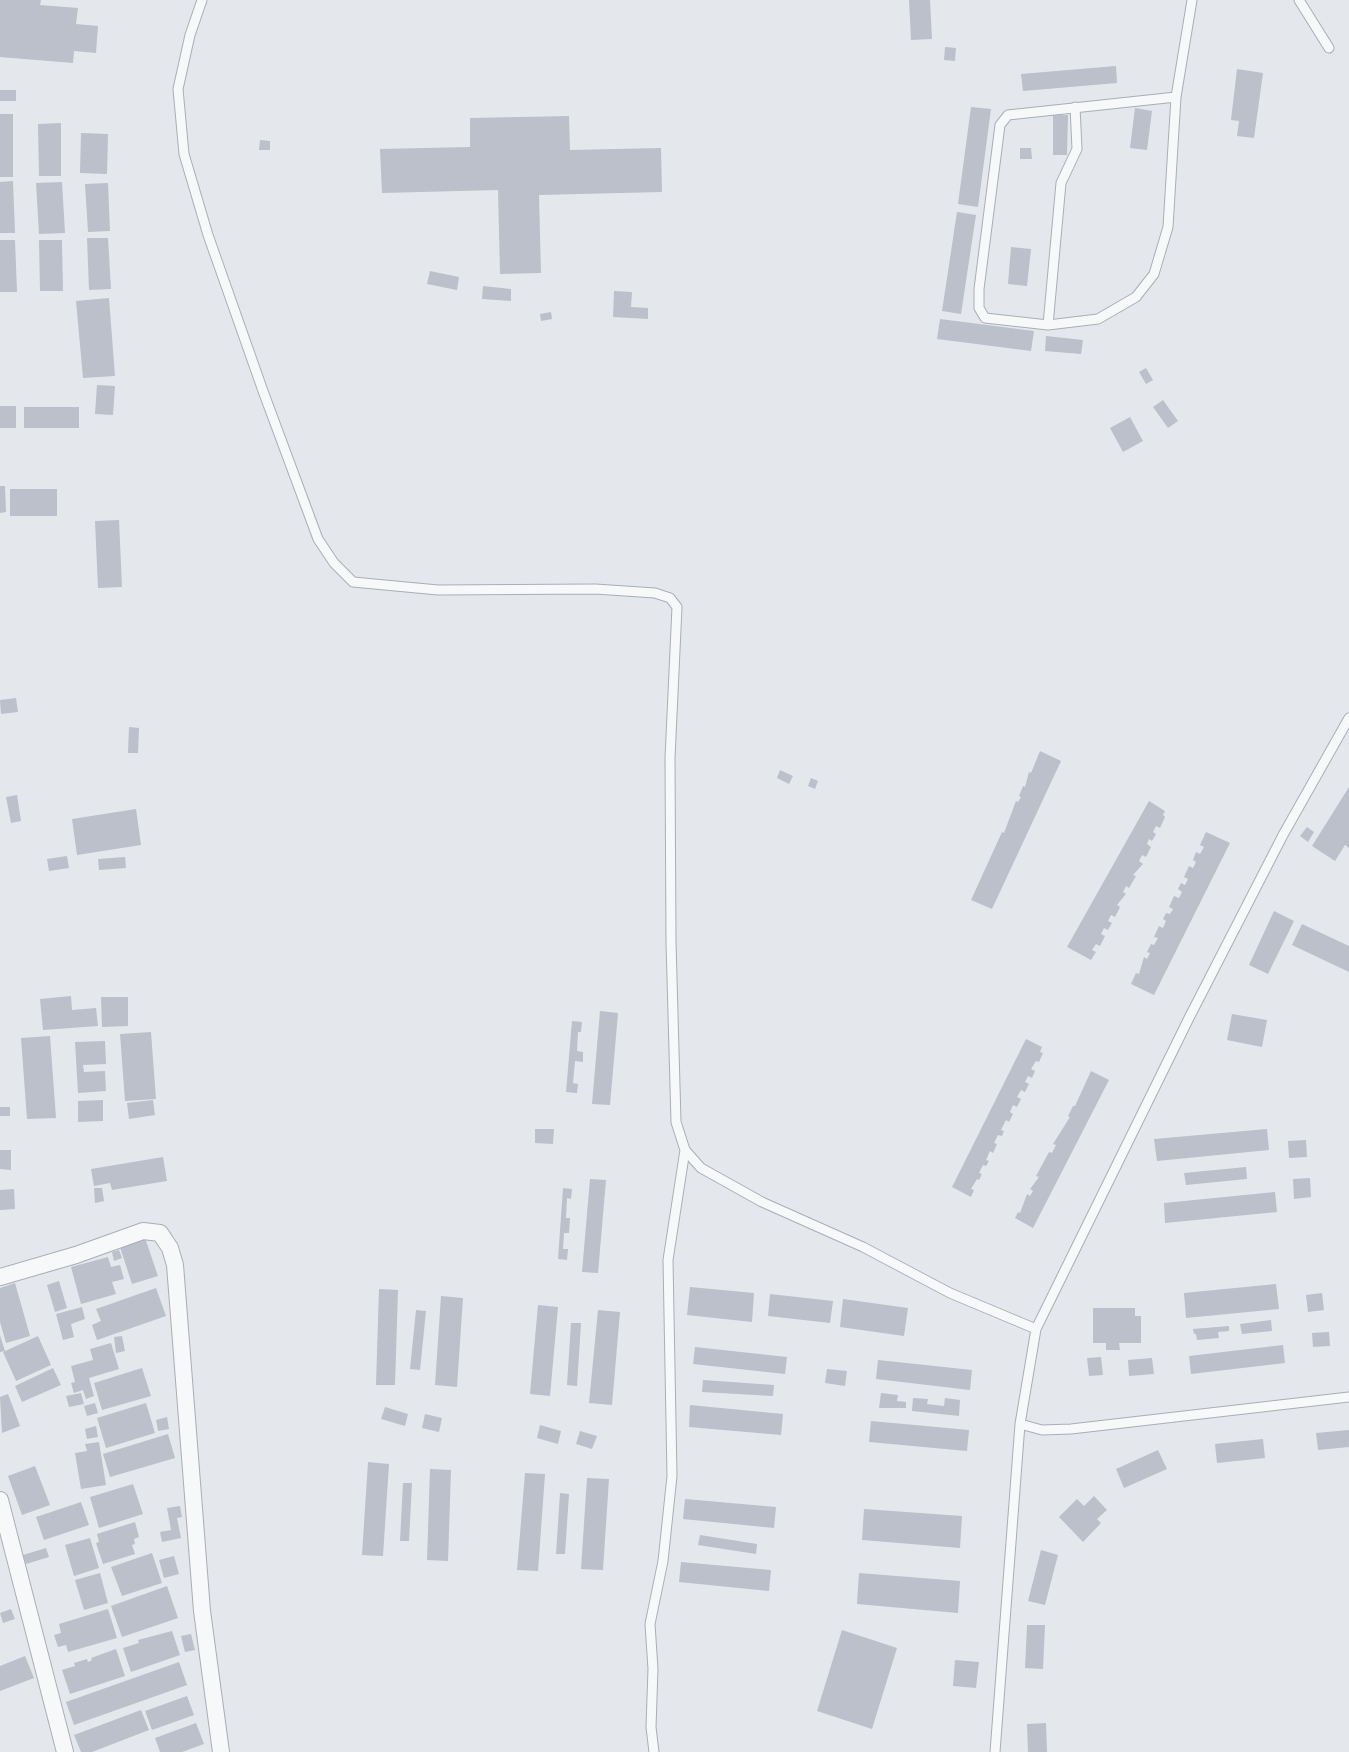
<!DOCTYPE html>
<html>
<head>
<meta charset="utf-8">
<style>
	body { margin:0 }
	canvas { display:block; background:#e4e7ec }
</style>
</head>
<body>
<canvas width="1349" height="1752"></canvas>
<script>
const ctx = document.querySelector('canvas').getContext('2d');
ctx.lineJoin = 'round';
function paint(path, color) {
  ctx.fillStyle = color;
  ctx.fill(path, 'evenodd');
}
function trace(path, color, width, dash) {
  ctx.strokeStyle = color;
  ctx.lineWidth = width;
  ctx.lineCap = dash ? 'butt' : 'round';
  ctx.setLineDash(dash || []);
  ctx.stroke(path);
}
paint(new Path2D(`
	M0 0H41L40 5 78 8 76 24 98 26 96 53 74 51 73 63 0 57Z
	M909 0H930L932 39 911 40Z
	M945 47 956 48 955 61 944 60Z
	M1116 66 1117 83 1023 91 1021 74Z
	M1237 69 1263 73 1254 138 1237 136 1239 121 1231 120Z
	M0 90H16V101H0Z
	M971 107 991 109 978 207 958 204Z
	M1135 108 1152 111 1147 150 1130 148Z
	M0 114H13V177H0Z
	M1053 115H1068L1067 155H1053Z
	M569 116 570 150 661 148 662 192 539 195 541 273 500 274 498 190 382 193 380 149 470 147V118Z
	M61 123V176H39L38 124Z
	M81 133 108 134 107 174 80 173Z
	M260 140 270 141V150H259Z
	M1020 148H1031L1032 159H1020Z
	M13 181 15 233H0V182Z
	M62 182 65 233 39 234 36 183Z
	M108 183 110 231 88 232 85 184Z
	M957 212 976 215 961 314 942 311Z
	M87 238H108L111 289 89 290Z
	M0 240H15L17 292H0Z
	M39 240H62L63 291H40Z
	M1011 247 1031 249 1027 286 1008 284Z
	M430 271 459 277 457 290 427 284Z
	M483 286 511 289V301L482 299Z
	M614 291 632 292 631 307 648 308V319L613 317Z
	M109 298 115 376 83 378 76 301Z
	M551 312 552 319 541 321 540 314Z
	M940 319 1034 331 1031 351 937 339Z
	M1046 336 1083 340 1081 354 1045 351Z
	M1146 368 1153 380 1146 384 1139 372Z
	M97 385 115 386 113 415 95 414Z
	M1163 400 1178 421 1168 428 1153 407Z
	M0 406H16V428H0Z
	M24 407H79V428H24Z
	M1130 417 1143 441 1123 452 1110 428Z
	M0 486H5L6 512 0 513Z
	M10 489H57V516H10Z
	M119 520 122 587 98 588 95 521Z
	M16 698 18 712 1 714 0 700Z
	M129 727 139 728 138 753H128Z
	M1040 751 1061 761 992 909 971 900 1002 832 1004 833 1016 801 1018 802 1021 797 1019 796 1023 786 1025 787 1029 772 1031 773Z
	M780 770 793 776 789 784 777 778Z
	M811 778 818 781 815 789 808 786Z
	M1349 787V848L1345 845 1335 861 1312 846Z
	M17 795 21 821 11 823 6 797Z
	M1149 801 1165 811 1163 815 1165 817 1160 828 1156 826 1153 832 1156 834 1152 841 1149 839 1147 844 1151 847 1146 857 1142 855 1139 861 1143 864 1133 875 1136 876 1129 888 1126 886 1123 892 1126 894 1117 905 1120 907 1115 917 1111 915 1108 921 1112 923 1108 930 1104 928 1101 934 1105 936 1100 946 1096 944 1092 950 1096 952 1091 960 1067 947Z
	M136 809 141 845 77 855 72 819Z
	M1307 827 1314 832 1308 842 1300 836Z
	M1206 832 1230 843 1154 995 1131 984 1136 973 1139 974 1144 957 1147 959 1150 953 1147 952 1151 944 1154 945 1158 938 1154 937 1159 926 1163 928 1166 921 1163 919 1166 913 1170 914 1173 909 1169 907 1174 896 1179 898 1182 892 1178 889 1181 883 1185 885 1188 879 1184 877 1189 866 1193 868 1196 862 1193 860 1196 852 1200 854 1204 847 1200 845Z
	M67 856 69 868 49 871 47 859Z
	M125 857 126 868 99 870 98 859Z
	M1274 911 1294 921 1268 974 1249 965Z
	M1302 924 1349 946V972L1292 945Z
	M71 996 72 1010 96 1008 98 1026 43 1030 40 999Z
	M101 997H128V1026L102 1027Z
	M600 1011 618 1013 610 1105 592 1104Z
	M1232 1014 1267 1020 1262 1047 1227 1040Z
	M572 1021 582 1022 581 1032H578L577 1051 583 1052V1062L575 1061 573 1083 578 1084 577 1093 566 1092Z
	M151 1032 156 1099 125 1101 120 1034Z
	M50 1036 56 1118 27 1119 21 1038Z
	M1026 1039 1042 1047 1040 1052 1043 1053 1039 1062 1036 1061 1031 1069 1035 1071 1032 1078 1028 1076 1025 1082 1029 1084 1025 1092 1021 1090 1017 1097 1021 1099 1017 1107 1013 1105 1010 1112 1013 1114 1009 1122 1006 1120 1001 1130 1004 1131 1002 1136 998 1135 994 1143 997 1144 993 1153 990 1151 986 1160 989 1161 986 1166 983 1165 979 1173 982 1174 979 1180 977 1179 971 1189 974 1190 971 1197 952 1187Z
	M105 1041 106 1064 83 1065 84 1072 105 1071 106 1091 78 1093 75 1042Z
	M1091 1071 1109 1080 1033 1228 1015 1218 1018 1212 1020 1213 1027 1194 1030 1196 1033 1191 1030 1189 1039 1177 1036 1176 1049 1152 1052 1153 1056 1145 1053 1144 1070 1117 1068 1116 1073 1106H1075Z
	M103 1100V1121L78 1122V1101Z
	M153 1100 155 1115 129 1119 127 1103Z
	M0 1107H10V1116H0Z
	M535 1129H554L553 1144 535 1143Z
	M1267 1129 1269 1150 1157 1161 1154 1139Z
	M1306 1140 1307 1157 1289 1158 1288 1141Z
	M0 1150H11V1170L0 1169Z
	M163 1157 167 1181 112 1190 110 1183 94 1186 91 1169Z
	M1246 1167 1247 1179 1186 1185 1184 1173Z
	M1310 1178 1311 1197 1294 1199 1293 1179Z
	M590 1179 606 1180 598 1273 582 1272Z
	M94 1188H102L104 1201 95 1203Z
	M563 1188 572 1189 571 1199 567 1198 566 1218H570L569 1233H564L563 1249H568L567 1260 558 1259Z
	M14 1189 15 1209 0 1210V1190Z
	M1275 1192 1277 1212 1165 1223 1164 1203Z
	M145 1238 158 1276 132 1284 120 1247Z
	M119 1250 122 1258 114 1261 112 1252Z
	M108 1257 111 1267 120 1265 124 1279 112 1282 116 1294 81 1304 71 1267Z
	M59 1281 67 1308 55 1312 47 1285Z
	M15 1283 30 1336 6 1343 0 1322V1288Z
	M1276 1284 1279 1309 1186 1318 1184 1293Z
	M690 1287 754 1293 752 1322 687 1315Z
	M156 1288 166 1316 97 1340 92 1325 101 1321 96 1309Z
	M379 1289 398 1290 395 1385H376Z
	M1322 1293 1324 1310 1308 1312 1306 1295Z
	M770 1294 833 1301 830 1323 768 1316Z
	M441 1296 463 1298 457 1387 435 1385Z
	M843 1299 908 1308 904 1336 840 1327Z
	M538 1305 558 1307 550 1396 530 1394Z
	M82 1307 85 1319 71 1324 74 1337 63 1340 56 1314Z
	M1093 1308H1135V1316H1141V1343H1119L1120 1350H1106V1343H1093Z
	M416 1310 426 1311 420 1370 410 1369Z
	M598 1310 620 1312 612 1405 589 1403Z
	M1271 1320 1272 1331 1242 1334 1240 1324Z
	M571 1323H581L577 1386 567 1385Z
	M1229 1326V1331L1218 1332 1219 1338 1197 1340 1196 1334H1194L1193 1329Z
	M1329 1332 1330 1346 1313 1347 1312 1333Z
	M0 1335 5 1351 0 1352Z
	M38 1336 51 1365 16 1381 3 1352Z
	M122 1336 125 1351 116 1353 114 1337Z
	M111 1343 119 1369 89 1378 94 1396 86 1399 83 1390 74 1393 71 1383 75 1382 71 1366 93 1360 90 1349Z
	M1283 1345 1285 1363 1191 1374 1189 1356Z
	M695 1347 787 1357 785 1374 693 1364Z
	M1101 1357 1103 1375 1089 1376 1087 1358Z
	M1152 1358 1154 1374 1129 1376 1128 1360Z
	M878 1360 972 1370 970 1390 876 1379Z
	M53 1368 61 1385 22 1402 15 1386Z
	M142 1368 151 1396 102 1410 94 1383Z
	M827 1369 847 1371 845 1386 825 1383Z
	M703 1380 774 1385 773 1396 702 1392Z
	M81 1393 84 1404 69 1407 66 1396Z
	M881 1393 898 1395 897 1401 906 1402V1408H879Z
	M8 1394 20 1426 2 1433 0 1397Z
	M913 1398 928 1399 927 1404 944 1406 945 1398 960 1400 959 1416 912 1411Z
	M95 1403 98 1413 87 1416 84 1406Z
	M146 1403 155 1433 106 1448 97 1418Z
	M690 1405 783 1414 781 1435 689 1427Z
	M385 1407 408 1414 405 1426 381 1419Z
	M425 1414 442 1418 439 1432 422 1428Z
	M167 1417 169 1429 158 1431 156 1420Z
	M871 1421 969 1430 967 1451 869 1442Z
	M540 1425 561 1431 558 1444 537 1438Z
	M96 1426 98 1437 87 1439 85 1429Z
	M1349 1430V1447L1318 1450 1316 1433Z
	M580 1431 597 1436 592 1449 576 1444Z
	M168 1434 175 1458 110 1477 103 1454Z
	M1263 1439 1265 1458 1217 1463 1215 1444Z
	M99 1442 106 1485 81 1489 75 1453 87 1451 85 1444Z
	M1158 1450 1167 1469 1124 1488 1116 1469Z
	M368 1462 389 1464 383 1556 362 1555Z
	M35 1466 50 1505 22 1515 8 1476Z
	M430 1469 451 1470 448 1561 427 1560Z
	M525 1473 545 1474 538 1571 517 1570Z
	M587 1478 609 1479 603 1570 581 1569Z
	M403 1483H412L409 1541H400Z
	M133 1484 143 1514 99 1528 90 1497Z
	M560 1493 569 1494 565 1554H556Z
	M1094 1496 1107 1510 1097 1519 1101 1523 1083 1542 1059 1517 1077 1499 1084 1506Z
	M685 1499 776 1507 774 1528 683 1519Z
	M81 1502 89 1525 44 1540 36 1517Z
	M180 1506 182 1517 177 1518 181 1538 162 1542 160 1532 171 1530 167 1508Z
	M864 1509 962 1516 960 1548 862 1540Z
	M135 1522 139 1537 134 1539 135 1544 132 1545 135 1554 103 1564 96 1543 99 1542 97 1534Z
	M700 1535 757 1544 756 1554 698 1545Z
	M90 1538 99 1568 74 1576 65 1545Z
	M46 1548 49 1557 26 1564 23 1555Z
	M1041 1550 1058 1555 1045 1605 1028 1601Z
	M152 1553 162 1583 122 1596 111 1567Z
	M174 1556 179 1574 164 1578 159 1560Z
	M681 1562 771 1570 769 1591 679 1582Z
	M100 1573 108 1603 84 1610 75 1580Z
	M859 1573 960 1581 958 1613 857 1604Z
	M167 1586 178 1618 122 1637 111 1606Z
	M11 1609 15 1619 3 1623 0 1613Z
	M108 1609 117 1638 68 1652 66 1645 58 1647 54 1635 61 1633 59 1624Z
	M1027 1625H1045L1043 1669 1025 1668Z
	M842 1630 897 1648 872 1729 817 1711Z
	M172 1631 180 1655 131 1672 123 1648 139 1643 138 1640Z
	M191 1634 195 1650 185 1652 181 1636Z
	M116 1649 125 1676 70 1694 62 1670 75 1666 74 1663 87 1659 88 1662 92 1660 91 1658Z
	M25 1656 34 1678 0 1691V1666Z
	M955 1660 979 1662 976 1688 953 1686Z
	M179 1662 187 1685 74 1725 66 1702Z
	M187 1696 194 1715 152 1730 145 1711Z
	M141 1710 149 1730 92 1752H81L74 1735Z
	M196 1723 204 1744 182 1752H160L155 1738Z
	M1046 1723 1047 1752H1028L1027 1724Z`), '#bbc0ca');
const lane = new Path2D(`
	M202 0 190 35 178 89 184 154 208 235 263 391 318 539 334 563 353 582 438 590 595 589 655 593 670 598 677 607 670 758 671 942 676 1122 685 1150 701 1168 762 1202 863 1247 950 1293 1036 1329
	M1299 0 1329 48
	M1176 97 1008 115 1000 125 979 289V308L985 318 1048 325 1098 319 1136 297 1154 274 1168 227 1176 97 1192 0
	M1048 325 1061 183 1077 149 1075 107
	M1020 1424 1042 1430 1071 1429 1349 1397
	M654 1752 651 1727 653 1669 650 1624 663 1561 672 1476 668 1260 685 1150
	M995 1752 1020 1424 1036 1329 1189 1018 1283 835 1349 718`);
const street = new Path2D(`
	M0 1277 76 1255 143 1231 160 1233 170 1248 175 1265 202 1611 221 1752
	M0 1500 65 1752`);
trace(lane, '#a9aeb7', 11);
trace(street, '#a9aeb7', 18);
trace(lane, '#f7f8fa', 9);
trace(street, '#f7f8fa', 16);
</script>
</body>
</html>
